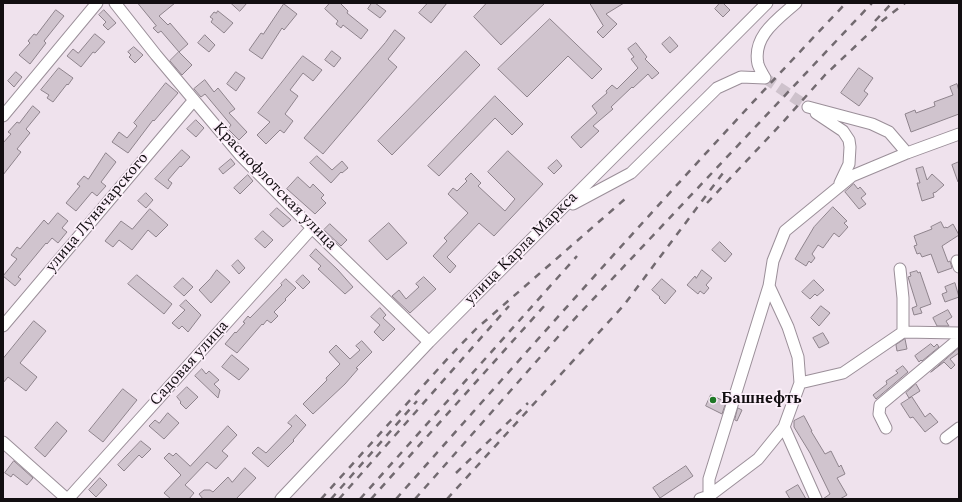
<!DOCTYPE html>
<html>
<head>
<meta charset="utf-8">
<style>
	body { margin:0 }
	#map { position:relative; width:962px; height:502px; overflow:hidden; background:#efe2ed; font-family:Spectral,serif }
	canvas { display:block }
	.frame { position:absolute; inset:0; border:4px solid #120e11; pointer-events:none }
</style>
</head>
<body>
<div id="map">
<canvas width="962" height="502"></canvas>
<div class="frame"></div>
</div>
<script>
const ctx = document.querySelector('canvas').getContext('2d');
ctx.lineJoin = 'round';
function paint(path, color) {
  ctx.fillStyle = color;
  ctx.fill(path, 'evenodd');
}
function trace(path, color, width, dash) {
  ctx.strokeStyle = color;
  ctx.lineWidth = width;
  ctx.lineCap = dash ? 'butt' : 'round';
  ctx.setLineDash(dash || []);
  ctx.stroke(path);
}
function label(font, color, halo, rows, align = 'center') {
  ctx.font = font + ' Spectral,serif';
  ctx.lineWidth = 3.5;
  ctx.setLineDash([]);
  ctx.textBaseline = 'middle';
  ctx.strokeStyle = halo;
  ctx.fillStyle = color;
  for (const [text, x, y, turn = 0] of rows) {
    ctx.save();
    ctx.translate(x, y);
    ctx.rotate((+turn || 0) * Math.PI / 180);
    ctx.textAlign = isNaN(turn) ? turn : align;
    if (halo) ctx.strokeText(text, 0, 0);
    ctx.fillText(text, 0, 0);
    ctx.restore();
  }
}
const building = new Path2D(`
	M138 3H175L159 16 168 25 170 23 188 44 179 52 161 31 158 33 153 28 156 26Z
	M231 3H247L240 11Z
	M330 3H340L348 11 347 13 368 30 361 39 343 25 341 28 336 24 338 21 325 9Z
	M372 3H375L386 11 380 18 368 9Z
	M428 3H447L431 23 419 13Z
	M487 3H545L501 45 474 17Z
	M590 3H624L606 14 617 24 603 38 597 32 603 26Z
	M720 3H723L730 10 723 17 715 9Z
	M284 4 297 14 284 30 282 28 262 59 249 50 261 33 263 34Z
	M56 10 64 16 44 41 46 43 30 64 19 55 30 43 28 41 34 34 36 35Z
	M104 10 116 23 108 30 103 25 106 22 99 15Z
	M218 11 233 23 224 33 211 22 213 19 210 17 214 12 216 13Z
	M550 19 602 69 592 79 568 56 527 97 498 69Z
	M395 30 405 38 388 59 397 67 323 154 304 138 385 43Z
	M95 34 105 42 95 53 93 52 81 67 67 56 73 49 78 53Z
	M205 35 215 45 209 52 198 43Z
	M670 37 678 46 670 53 662 44Z
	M636 43 647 57 645 59 659 73 652 79 648 74 633 88 632 87 611 107 613 109 593 126 599 131 581 148 571 137 597 113 592 106 607 93 606 91 612 85 617 89 638 68 631 59 634 57 628 49Z
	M134 47 143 55 135 63 129 57 131 55 128 52Z
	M332 51 341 58 334 67 325 60Z
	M466 51 480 65 392 155 378 141Z
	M179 52 192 65 182 75 170 61Z
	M303 56 322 70 313 81 303 73 290 90 298 96 285 114 293 121 284 133 280 130 266 144 257 135 270 122 258 113Z
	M59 68 73 78 68 85 67 84 53 102 47 98 49 95 41 90Z
	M859 68 873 78 864 91 868 94 859 106 841 93Z
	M16 72 22 77 14 87 8 81Z
	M236 72 245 78 236 91 227 84Z
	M205 80 214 92 218 88 235 109 229 113 247 132 239 140 228 129 231 125 205 94 201 97 194 89Z
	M166 83 178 93 154 121 153 120 128 153 112 142 119 132 127 138 137 126 134 123Z
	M957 84 959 91V114L911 132 905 114 915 110 916 113 935 106 934 102 953 95 950 87Z
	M495 96 523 124 512 135 495 118 439 176 428 166Z
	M33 106 40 112 26 129 30 133 17 149 21 152 3 175V143L11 134 8 132 17 122 19 123Z
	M196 120 204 128 196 137 187 129Z
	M182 150 190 157 181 167 180 166 168 180 172 183 168 189 155 179Z
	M508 151 543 184 494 236 479 223 447 257 456 266 450 273 433 256 447 241 444 238 468 213 448 194 453 188 457 191 467 181 465 179 471 173 481 183 478 186 505 211 515 199 488 172Z
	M106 153 116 162 101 182 106 186 97 196 92 192 76 211 66 203 80 186 77 184 84 176 88 179Z
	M317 156 332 170 342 161 348 168 342 173 341 172 331 183 310 163Z
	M231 159 235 164 223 174 219 169Z
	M557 160 562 166 554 174 548 168Z
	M959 162V182H958L952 165Z
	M923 167 927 180 932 174 944 185 936 192 933 193 934 197 922 201 917 183H920L916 169Z
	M248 175 253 181 240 194 234 188Z
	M298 177 310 188 313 184 324 195 321 198 326 203 315 214 287 189Z
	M854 184 858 189 860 187 866 194 861 198 866 204 859 209 845 192Z
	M146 193 153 200 146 208 138 201Z
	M833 207 847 221 844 223 848 227 839 237 834 233 823 248 818 245 812 254 815 258 811 263 809 261 806 266 795 259 814 227Z
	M277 208 291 220 283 227 270 215Z
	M150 209 168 225 156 237 148 230 132 250 119 240 113 247 105 241 121 221 132 229Z
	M58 213 68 221 62 228 67 232 58 243 52 238 47 244 46 243 18 277 21 279 15 286 3 276 17 259 11 255 17 247 20 249 44 220 48 224Z
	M941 222 944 228 946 227 947 228 953 224 959 235 942 246 948 262 950 261 952 268 938 273 931 254 922 257 920 253 917 254 914 246 917 245 914 236 932 229 931 227Z
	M389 223 407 243 387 260 369 241Z
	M330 224 347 240 341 246 324 230Z
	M263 231 273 240 265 248 255 239Z
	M720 242 732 254 725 262 712 250Z
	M316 249 338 270 353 287 345 294 318 269 321 266 310 256Z
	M238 260 245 268 239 274 232 266Z
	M217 270 230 282 211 303 199 290 210 279Z
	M702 270 712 278 706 285 709 288 704 294 700 291 698 294 687 285 695 276 696 278Z
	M917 271 918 273 920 272 931 304 920 308 922 313 914 315 912 308 917 306 908 277 911 276 910 273Z
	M137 275 172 304 164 314 128 284Z
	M303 275 310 282 303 289 296 282Z
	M424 277 436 289 410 313 392 296 399 290 406 299 419 287 416 284Z
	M183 278 193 287 184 296 174 287Z
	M286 279 296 288 285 299 286 300 274 312 278 316 271 323 267 320 263 325 262 324 237 353 225 344 235 332 236 333 245 323 243 322 248 316 250 318 282 285 281 284Z
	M662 279 676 291 665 304 659 298 660 297 652 290Z
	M814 280 824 290 817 296 815 294 810 299 802 292Z
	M955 283 959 297 945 302 942 294 947 292 945 287Z
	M186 300 201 315 188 332 182 326 179 329 172 323 185 310 180 306Z
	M821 306 830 313 819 326 811 318Z
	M380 308 386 315 383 318 395 329 383 341 374 332 380 325 371 317Z
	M948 310 952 317 946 321 949 326H937L933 318Z
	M34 321 46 331 20 363 37 377 26 391 8 377 3 383V359Z
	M823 333 829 343 819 348 813 338Z
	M905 339 907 349 897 351 896 345Z
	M362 341 372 352 356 368 358 369 345 384 313 414 303 404 327 380 326 378 340 364 329 352 336 345 350 359 360 350 356 346Z
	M931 344 934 347 937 344 939 347 922 361 921 360 919 362 915 356Z
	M958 349 959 353 950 359 955 365 951 369 944 362 931 372Z
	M232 355 249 369 239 380 222 367Z
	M903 366 908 372 876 399 873 395 887 384 886 381 898 373 896 371Z
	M202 369 206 374 209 371 219 380 214 384 220 390 218 398 195 376Z
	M916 384 920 391 909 398 906 393Z
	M187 387 198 397 186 409 180 403 181 402 177 397Z
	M123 389 137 400 103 442 89 431Z
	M711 395 726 402 722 414 706 406Z
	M912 397 925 417 930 413 938 422 925 432 913 417 910 418 901 404Z
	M738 408 742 410 737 421 735 420Z
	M168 413 179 423 164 439 149 426 155 420 159 423Z
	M296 415 306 425 293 440 294 441 268 467 252 453 258 447 266 453 292 426 288 423Z
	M804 416 812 431H811L825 454 831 451 839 467 841 465 845 474 837 478 847 495 840 499H823L830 494 810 453 794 427V421Z
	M57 422 67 431 45 457 35 448Z
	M228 426 237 435 222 451 228 456 216 469 207 462 185 485 194 493 189 499H171L164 493 181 475 164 458 169 453 173 456 176 453 190 466Z
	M141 441 151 449 142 458 139 455 124 471 118 465Z
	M14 461 33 478 27 485 13 474 11 477 5 473Z
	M686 466 693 476 660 498 653 488Z
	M245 468 256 478 236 499H203L199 494 204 490H210L213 492 228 477 232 482Z
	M100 478 107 485 96 497 89 490Z
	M798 485 806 499H790L786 492Z`);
paint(building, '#d0c4ce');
trace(building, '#8e838c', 1);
trace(new Path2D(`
	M765 78 808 107`), '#cec2cc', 11, [11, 5.5]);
const minor = new Path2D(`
	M115 3 156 55 241 156 312 228 429 342
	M808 107 872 124 889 132 907 153
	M816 113 843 131 849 140 850 147 849 164 840 183
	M3 116 97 3
	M573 204 631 173 717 88 741 77 765 78C762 73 759 68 758 64 752 36 778 19 796 3
	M957 261 959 267
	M900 269 903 298V332
	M3 326 194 100
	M800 383 843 373 903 332 959 333
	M886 428 879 414 880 405 959 339
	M946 438 959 428
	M3 442 67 499
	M709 496V479L769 286
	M68 499 312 228
	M281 499 429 342 767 3
	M700 499 709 496 758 459 784 427
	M816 499 784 427 800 383 798 357 788 327 769 286 773 261 785 231 852 176 907 153 959 134`);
trace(minor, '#9b8f99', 13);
trace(minor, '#fff', 11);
trace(new Path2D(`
	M875 21 892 3
	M707 203 783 122 825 75 882 21 905 3
	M456 473 528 403
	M321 499 449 357 476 329 625 199
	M331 499 417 401
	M339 499 509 306
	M360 499 577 256
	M371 499 546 304
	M396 499C544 332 692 165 846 3
	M415 499 565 329 872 3
	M447 499 624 305 723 173`), '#726a70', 2.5, [7, 7]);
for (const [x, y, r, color] of [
	[713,400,4,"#1e7725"]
]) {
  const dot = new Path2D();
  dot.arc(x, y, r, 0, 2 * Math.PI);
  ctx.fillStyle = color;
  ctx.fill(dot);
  trace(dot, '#fceffa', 1.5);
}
label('16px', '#120e11', '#fceffa', [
	["Краснофлотская улица",274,187,46],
	["улица Луначарского",98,213,-50],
	["улица Карла Маркса",522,249,-45],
	["Садовая улица",190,364,-48]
]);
label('bold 16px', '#120e11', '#fceffa', [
	["Башнефть",721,400]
], 'left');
</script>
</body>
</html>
